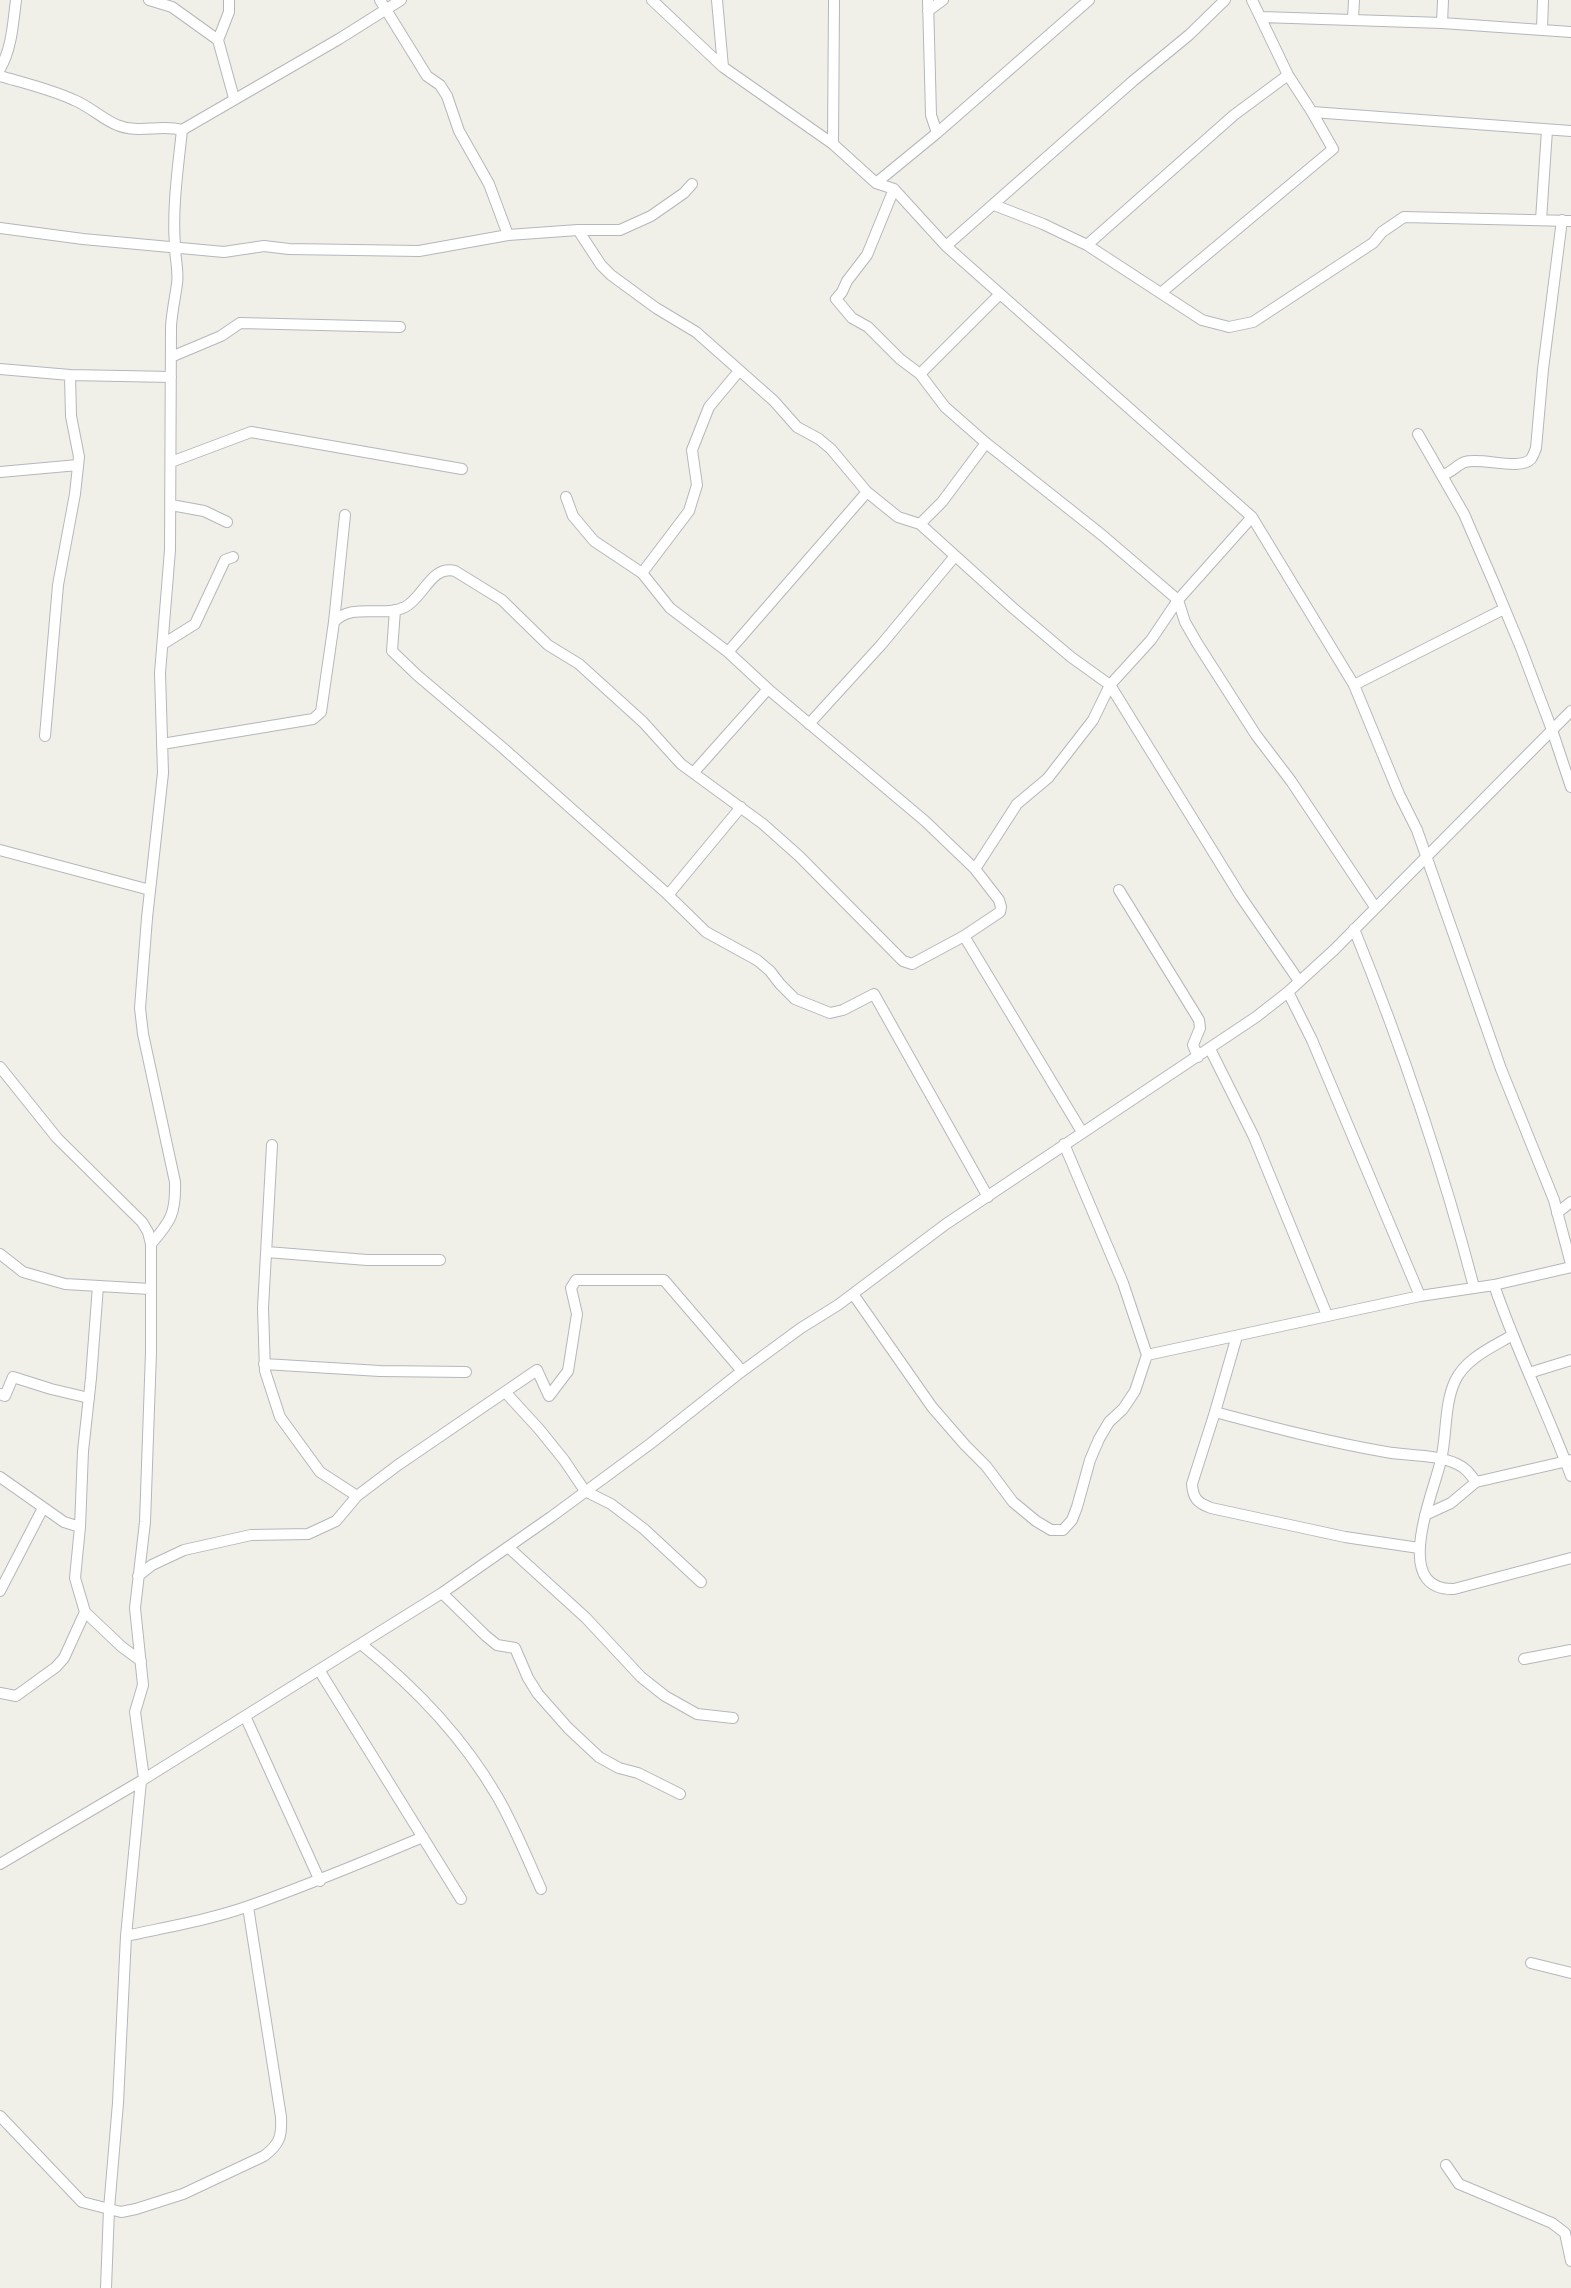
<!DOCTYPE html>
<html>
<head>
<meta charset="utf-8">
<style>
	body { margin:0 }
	canvas { display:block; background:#f0efe8 }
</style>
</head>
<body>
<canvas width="1571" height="2288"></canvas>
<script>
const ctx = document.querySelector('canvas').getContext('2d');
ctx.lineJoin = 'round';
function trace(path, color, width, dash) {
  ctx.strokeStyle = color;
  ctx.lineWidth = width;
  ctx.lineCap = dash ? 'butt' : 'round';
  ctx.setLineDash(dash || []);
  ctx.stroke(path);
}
const minor = new Path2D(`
	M149 0 172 7 218 40 234 98
	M380 0 427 76 440 85 447 96 459 131 489 184 508 235
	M652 0 723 67 833 144 876 183 894 189 946 246 1252 517 1354 685 1399 794 1417 830 1501 1069 1554 1200 1571 1264
	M717 0 723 67
	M928 0 931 115 937 133
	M928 11 943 0
	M1262 17 1442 23 1571 32
	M1353 19 1354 0
	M1442 23 1443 0
	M1542 29 1543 0
	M218 40 229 12V0
	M0 69C12 48 13 23 16 0
	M0 76C24 83 50 89 74 100 89 106 104 120 117 125 138 134 161 124 182 130L339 39 401 0
	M1312 112 1571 131
	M833 144 834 0
	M876 183 937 133 1089 0
	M894 189 867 255 847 281 842 292 836 299 852 318 868 327 900 359 920 374 945 407 986 443 1102 535 1178 600 1185 622 1197 643 1256 735 1291 781 1375 907
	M994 205 1043 224 1087 245 1202 320 1229 327 1253 322 1373 243 1382 232 1404 217 1571 221
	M1541 220 1547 130
	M0 228 83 239 224 252 264 246 289 249 419 251 508 235 578 230H620L651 216 684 193 692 184
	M578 230 601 265 611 275 656 308 696 332 774 401 797 427 819 439 831 449 867 492 898 517 920 524 1013 608 1071 657 1110 685 1241 897 1299 981
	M1087 245 1234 115 1288 75
	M946 246 1133 81 1189 35 1225 0
	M1162 292 1333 149 1312 112 1288 75 1252 0
	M171 357 221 336 240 323 400 327
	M0 369 70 375
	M920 374 999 295
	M1418 434 1464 514 1493 581 1521 648 1552 730 1571 787
	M171 462 251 432 462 469
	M0 472 78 465
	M1442 475C1452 473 1456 465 1465 462 1481 457 1520 471 1531 459 1533 456 1535 451 1536 448L1543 369 1562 220
	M171 505 204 511 227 522
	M920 524 942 502 986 443
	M642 573 689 511 697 485 692 450 709 407 739 371
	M395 610 392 651 417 675 503 748 664 891 706 932 757 960 770 971 780 984 795 999 830 1013 843 1010 874 994 988 1197
	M334 622C352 602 383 618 405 607 424 597 431 565 455 571L502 600 548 645 579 664 643 722 681 764 763 824 799 856 903 961 912 964 964 936 1000 912 1001 907 999 900 975 869 925 821 768 689 728 652 670 608 642 573 594 541 573 516 566 497
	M163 644 195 624 225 560 233 557
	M728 652 867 492
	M1354 685 1504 609
	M809 724 881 645 955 556
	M45 736 58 585 75 494 79 457 71 416 70 375 171 377
	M162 744 313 719 321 712 334 622 345 515
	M694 772 768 689
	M0 850 150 890
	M975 869 1017 804 1048 778 1093 720 1110 685 1151 640 1178 600 1252 517
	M1119 890 1199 1020 1200 1028 1193 1045 1198 1057
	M668 895 741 807
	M1354 929C1402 1047 1442 1165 1474 1287
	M964 936 1082 1132
	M1288 992 1312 1040 1420 1296
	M1210 1049 1254 1137 1327 1315
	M0 1067 57 1138 142 1222 148 1232 151 1244V1352L145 1522 135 1608 143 1685 135 1712 144 1779
	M272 1145 263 1308 265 1371 280 1417 320 1472 357 1496
	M1557 1213 1571 1202
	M151 1244C171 1221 176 1213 175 1182L143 1034 140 1008 147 918 163 773 160 673 170 550 171 326C172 312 175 298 177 284 179 271 175 259 175 246 172 208 178 168 182 130
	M267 1252 367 1260H440
	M0 1254 23 1272 65 1284 150 1289
	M1494 1285C1516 1350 1547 1411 1571 1476
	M853 1294 932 1407 965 1445 986 1466 1013 1502 1036 1521 1051 1530H1063L1072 1520 1077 1507 1090 1460 1099 1439 1109 1422 1123 1409 1135 1391 1147 1355 1123 1283 1064 1144
	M1237 1336 1215 1412C1271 1427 1328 1442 1386 1452 1408 1456 1436 1454 1457 1464 1466 1468 1470 1474 1476 1482L1571 1460
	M1511 1336C1492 1347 1465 1359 1455 1381 1444 1405 1447 1435 1441 1460 1434 1492 1390 1591 1454 1589L1571 1558
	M1147 1355 1420 1296 1494 1285 1571 1267
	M264 1364 380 1371 466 1372
	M1529 1373 1571 1360
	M506 1393 539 1429 564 1460 585 1491 611 1504 644 1529 701 1582
	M0 1394 5 1396 13 1377 51 1389 89 1398
	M1215 1412 1192 1484C1193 1499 1198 1503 1211 1508L1345 1537 1419 1548
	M0 1477 64 1522 80 1527 75 1578 85 1612 122 1647 141 1661
	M1425 1515 1451 1503 1476 1482
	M80 1527 83 1451 91 1378 98 1286
	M508 1547 586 1618 641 1677 665 1696 697 1714 733 1718
	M138 1576 152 1565 184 1550 251 1535 308 1534 336 1521 357 1496 398 1465 537 1370 549 1396 568 1371 577 1314 571 1288 576 1280H664L742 1371
	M0 1591 43 1508
	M442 1593 486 1636 497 1645 515 1648 528 1678 538 1694 568 1728 599 1757 619 1768 638 1773 680 1794
	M361 1644C415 1687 462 1736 497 1796 514 1825 527 1858 541 1889
	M1524 1659 1571 1650
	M319 1670 461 1899
	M0 1693 16 1696 56 1667 64 1658 85 1612
	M245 1716 320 1881
	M0 1864 141 1781 442 1593 551 1517 650 1444 737 1375 801 1328 838 1305 946 1224 1256 1017 1288 992 1334 950 1571 711
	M126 1936C167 1927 209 1920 249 1906 308 1885 366 1861 423 1837
	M1531 1963 1571 1973
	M0 2116 82 2202 121 2212 136 2209 183 2194 264 2156C280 2144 282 2136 281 2117L248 1907
	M1446 2165 1459 2184 1552 2223 1565 2233 1571 2261
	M106 2288 109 2209 118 2103 126 1936 141 1781`);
trace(minor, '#b5b7bb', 12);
trace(minor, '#fff', 10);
</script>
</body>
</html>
